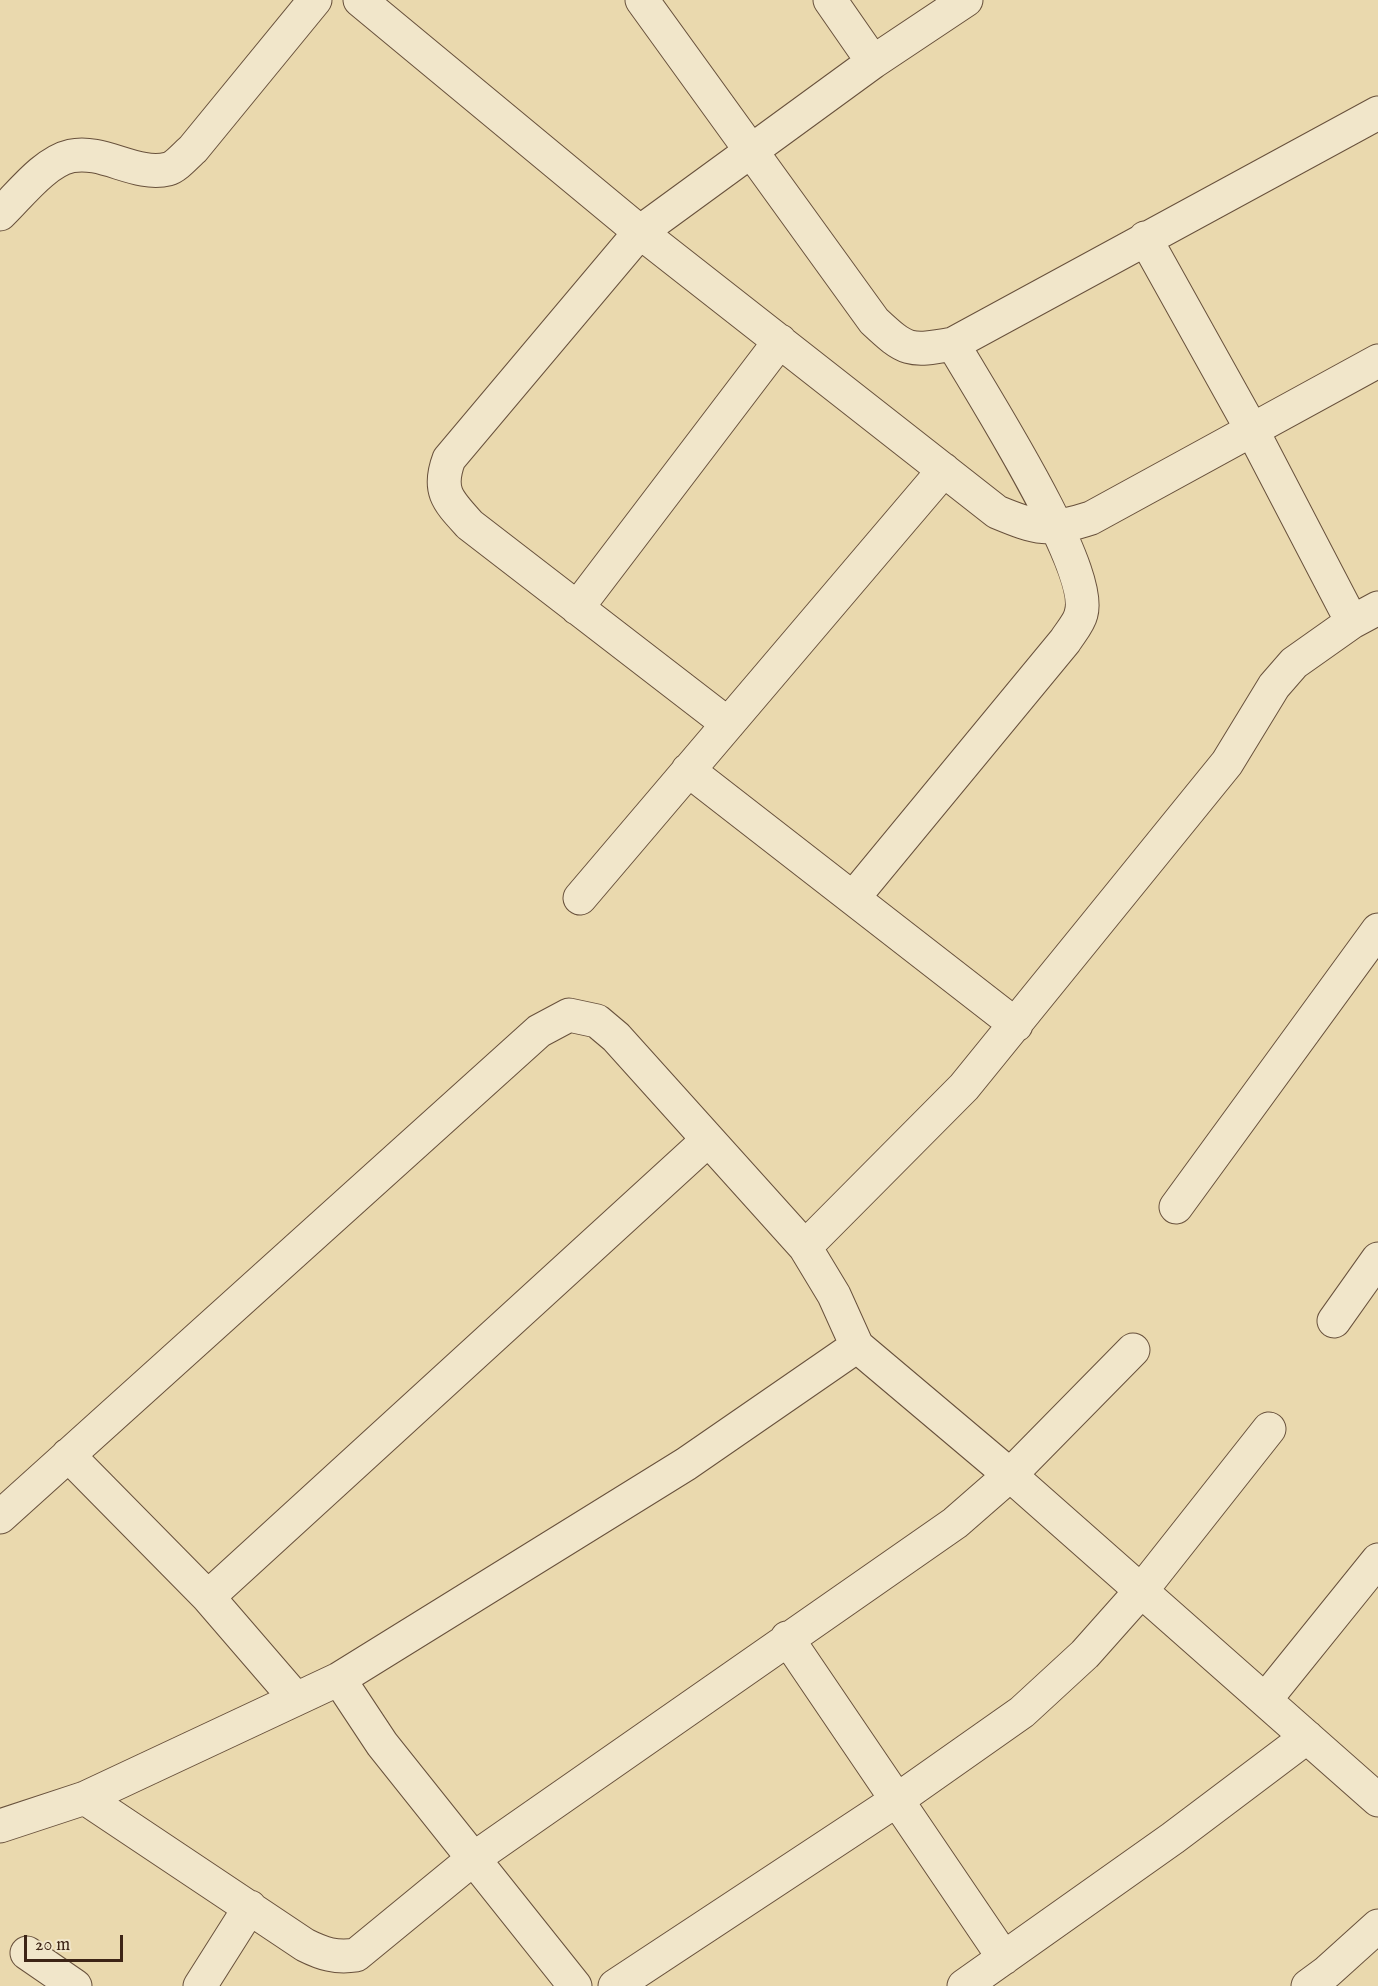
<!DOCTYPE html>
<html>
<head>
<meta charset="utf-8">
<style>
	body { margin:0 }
	#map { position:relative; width:1378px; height:1986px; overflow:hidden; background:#ead9ae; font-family:"IM FELL English",serif }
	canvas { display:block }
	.scale { position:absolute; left:24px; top:1935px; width:99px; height:27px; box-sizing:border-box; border:3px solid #3d2416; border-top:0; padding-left:8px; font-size:18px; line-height:21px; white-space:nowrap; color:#3d2416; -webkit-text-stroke:4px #f1e6ca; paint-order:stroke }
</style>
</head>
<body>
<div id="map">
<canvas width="1378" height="1986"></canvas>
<div class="scale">20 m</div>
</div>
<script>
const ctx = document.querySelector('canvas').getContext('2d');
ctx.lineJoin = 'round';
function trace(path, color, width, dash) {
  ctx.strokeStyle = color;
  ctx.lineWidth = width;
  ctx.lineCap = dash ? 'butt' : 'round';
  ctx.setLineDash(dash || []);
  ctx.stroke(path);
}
const street = new Path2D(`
	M360 0 640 232 997 512C1038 529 1048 532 1091 518L1378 361
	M642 0 874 321C906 351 909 352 953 344L1378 113
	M830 0 873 62
	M0 214C19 196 44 162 71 156 103 149 136 177 168 169 176 167 186 155 193 149L315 0
	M1145 238 1252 430 1352 622
	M577 608 780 341
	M728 724 470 525C448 501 437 491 449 459L640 232 873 62 966 0
	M688 770 1016 1025
	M580 898 944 470
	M853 898 1065 641C1070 633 1079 623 1081 614 1095 569 980 391 953 344
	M1176 1207 1378 930
	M805 1247 964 1087 1227 763 1274 686 1294 663 1352 622 1378 608
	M1334 1321 1378 1259
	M68 1455 208 1597 296 1699
	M0 1517 539 1031 569 1015 597 1021 616 1037 805 1247 834 1295 857 1346 1010 1475 1378 1800
	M208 1597 708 1140
	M787 1638 1004 1958
	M339 1679 382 1744 575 1986
	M1265 1700 1378 1560
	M85 1798 305 1945C323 1954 336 1958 356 1955L473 1859 955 1523 1010 1475 1133 1350
	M0 1826 85 1798 339 1679 686 1464 857 1346
	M27 1953 75 1986
	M200 1986 250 1907
	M615 1986 897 1800 1022 1712 1085 1654 1141 1591 1269 1429
	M964 1986 1173 1838 1307 1737
	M1308 1986 1327 1972 1378 1926`);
trace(street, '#68513c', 35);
trace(street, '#f1e6ca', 33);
</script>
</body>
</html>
